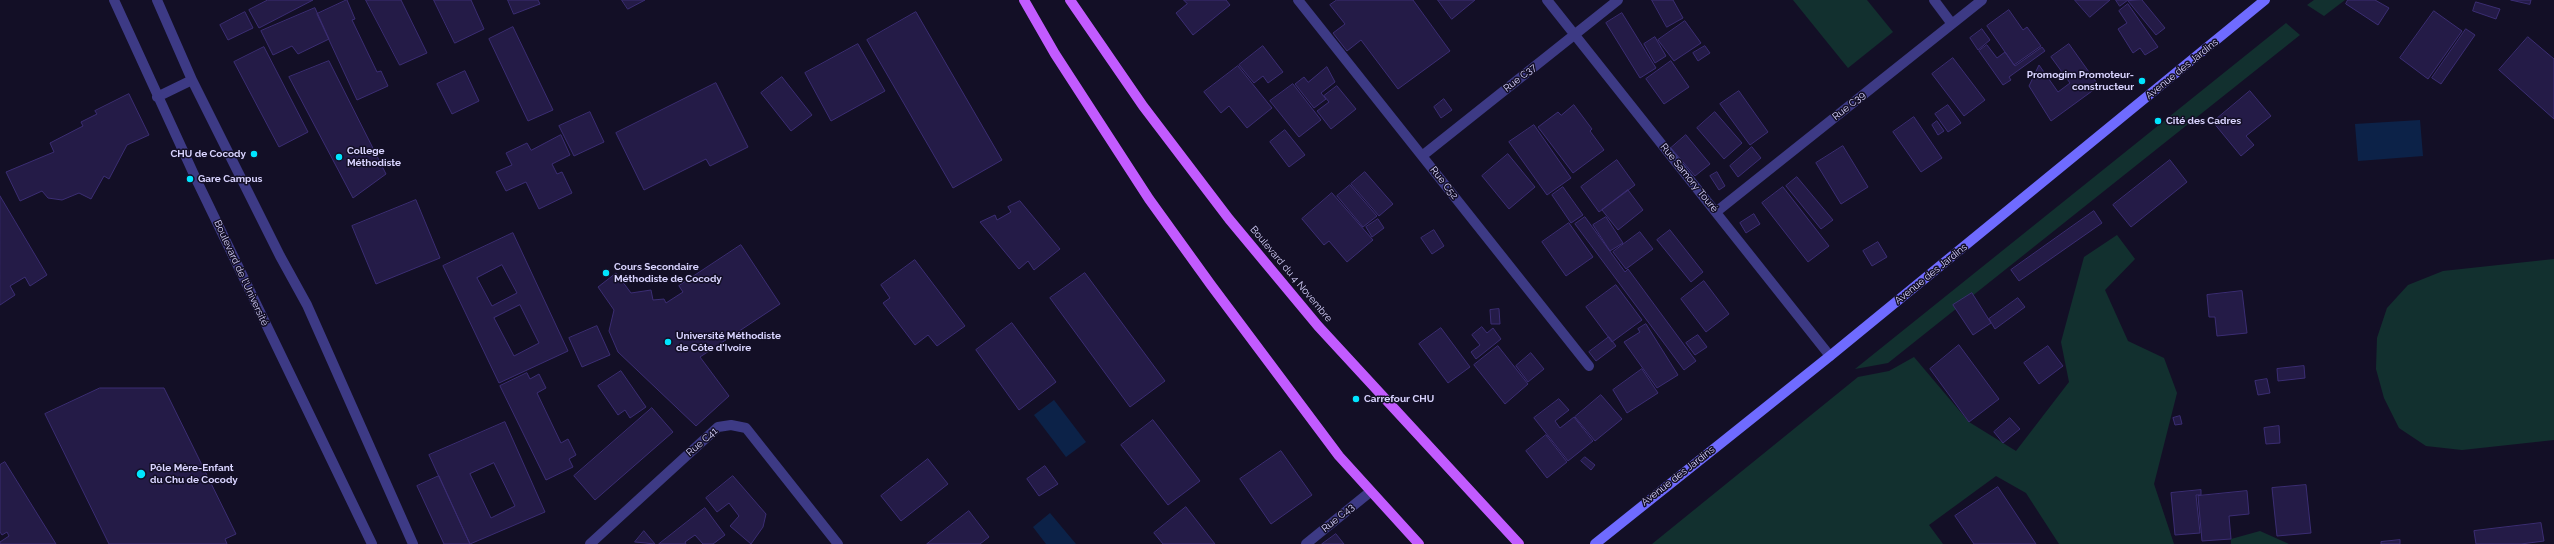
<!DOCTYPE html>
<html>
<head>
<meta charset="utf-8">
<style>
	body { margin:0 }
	canvas { display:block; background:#130f26 }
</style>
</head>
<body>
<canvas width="2554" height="544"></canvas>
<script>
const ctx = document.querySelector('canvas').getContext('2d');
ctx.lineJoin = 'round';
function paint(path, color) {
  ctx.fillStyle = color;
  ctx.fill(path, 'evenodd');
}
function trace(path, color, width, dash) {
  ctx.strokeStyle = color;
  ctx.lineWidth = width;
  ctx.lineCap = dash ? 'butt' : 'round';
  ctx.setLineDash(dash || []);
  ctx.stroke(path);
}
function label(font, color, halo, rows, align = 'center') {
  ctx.font = font + ' Raleway,sans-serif';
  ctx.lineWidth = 3;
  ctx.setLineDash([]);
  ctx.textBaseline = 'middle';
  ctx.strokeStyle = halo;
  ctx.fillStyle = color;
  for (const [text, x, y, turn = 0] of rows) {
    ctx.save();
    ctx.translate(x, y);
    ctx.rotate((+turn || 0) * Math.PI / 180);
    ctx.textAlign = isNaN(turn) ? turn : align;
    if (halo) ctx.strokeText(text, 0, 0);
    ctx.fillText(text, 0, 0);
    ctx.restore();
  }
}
paint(new Path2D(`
	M1793 0H1867L1893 32 1848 68Z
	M2314 0H2345L2324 16 2307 5Z
	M2286 23 2300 35 1888 363 1855 369Z
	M2117 235 2135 259 2105 290 2128 341 2164 358 2177 393 2154 484 2174 544H2059L2026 493 1996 476 1929 525 1943 544H1652L1858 377 1889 371 1914 357 1969 422 2016 451 2069 382 2061 342 2084 257Z
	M2554 259V440L2462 450 2426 446 2399 428 2384 398 2376 369 2377 338 2387 308 2408 285 2443 271Z
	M2260 531 2289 544H2231V539Z`), '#12302f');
paint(new Path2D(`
	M2420 120 2423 156 2358 161 2355 124Z
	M1054 400 1086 442 1066 457 1034 415Z
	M1050 513 1076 544H1046L1033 527Z`), '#0c2248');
const building = new Path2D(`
	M268 0H313L259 28 249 10Z
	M347 0 355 19 352 20 377 72 381 71 388 86 357 100 317 14Z
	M366 0H401L427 53 400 65Z
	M434 0H471L484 29 455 43Z
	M508 0H538L540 4 514 14Z
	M622 0H645L628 9Z
	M1184 0H1226L1230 5 1193 35 1176 13 1187 4Z
	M1337 0H1413L1450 51 1398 89 1361 40 1347 51 1333 33 1345 24 1330 5Z
	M1438 0H1475L1452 19Z
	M1652 0H1673L1683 18 1667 27Z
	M2075 0H2110L2090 17Z
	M2116 0H2128L2120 6Z
	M2142 0 2165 28 2156 35 2128 1Z
	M2348 0H2375L2389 8 2378 25 2346 4Z
	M2511 0H2531L2530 4Z
	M2476 2 2500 9 2496 19 2473 11Z
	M2128 4 2158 47 2145 55 2140 48 2133 53 2118 29 2127 23 2119 11Z
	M315 8 329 39 298 54 292 46 273 55 261 31Z
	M2009 10 2023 30 2027 27 2041 46 2014 65 1987 26Z
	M2434 11 2462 31 2428 79 2400 58Z
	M245 12 253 28 228 40 220 25Z
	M916 12 1002 160 953 188 867 40Z
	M1622 13 1656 68 1640 78 1606 23Z
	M1685 21 1701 43 1674 61 1658 40Z
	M513 27 553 110 528 121 489 39Z
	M1982 29 1990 40 1978 50 1970 38Z
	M2466 29 2475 35 2441 84 2432 78Z
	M1655 37 1666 56 1655 63 1644 44Z
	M2528 37 2554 59V119L2499 70Z
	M858 44 885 91 831 121 805 73Z
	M2069 44 2099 86 2051 121 2029 86 2039 65 2058 92 2070 83 2051 57Z
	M1987 45 1997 58 2005 52 2015 66 2042 47 2045 51 2009 77 2011 80 2003 85 1979 51Z
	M1263 46 1283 72 1268 83 1263 76 1254 83 1239 65Z
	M1705 46 1710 53 1698 61 1693 53Z
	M264 47 308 132 279 147 234 62Z
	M1953 58 1985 100 1964 116 1932 74Z
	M329 61 386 174 353 198 289 77Z
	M1671 61 1689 87 1664 104 1646 79Z
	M1238 66 1272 108 1247 128 1229 106 1221 113 1204 92Z
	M1327 67 1335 82 1321 93 1326 99 1314 108 1295 84 1304 77 1308 82Z
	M465 71 479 101 452 114 437 84Z
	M782 77 812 115 791 131 761 93Z
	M716 83 748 147 710 166 706 159 644 190 616 133Z
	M1293 84 1321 120 1299 137 1270 101Z
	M1337 86 1356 109 1331 129 1317 111 1329 102 1324 96Z
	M1739 91 1768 132 1750 145 1720 104Z
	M2250 91 2271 116 2246 136 2254 145 2241 156 2213 122Z
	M129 94 149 135 127 145 109 179 104 176 91 199 79 193 62 200 48 198 42 191 20 201 6 172 54 152 50 143 83 126 81 122 97 114 95 111Z
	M1444 99 1452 110 1441 118 1434 107Z
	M1574 105 1592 129 1590 131 1604 150 1573 173 1538 127 1558 112 1561 115Z
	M1948 105 1961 123 1948 132 1935 114Z
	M590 112 604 142 574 156 559 126Z
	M1715 112 1742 143 1724 159 1697 128Z
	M1914 117 1942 158 1921 172 1893 132Z
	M1937 121 1944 131 1938 135 1932 125Z
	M1534 125 1571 178 1547 195 1509 142Z
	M1285 130 1305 155 1289 167 1270 142Z
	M561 135 570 155 552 164 557 174 562 172 572 193 539 209 526 182 506 191 496 172 512 165 506 153 527 143 531 150Z
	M1686 135 1710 164 1695 176 1671 148Z
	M1843 146 1868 187 1841 204 1816 163Z
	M1752 147 1761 158 1738 177 1730 166Z
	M1508 154 1535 187 1509 209 1482 176Z
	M1617 160 1635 185 1599 212 1581 187Z
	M2170 160 2187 182 2131 227 2113 205Z
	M1365 172 1393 204 1379 216 1351 184Z
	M1717 172 1725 186 1719 190 1710 176Z
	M1797 177 1833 220 1821 229 1786 186Z
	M1350 185 1377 216 1363 227 1337 196Z
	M1563 187 1583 215 1571 223 1552 195Z
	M1783 187 1829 246 1808 262 1762 203Z
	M1628 190 1643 210 1618 230 1602 210Z
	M1332 193 1373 240 1347 262 1329 241 1324 245 1302 219Z
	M0 196 47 275 30 286 25 277 10 286 15 295 0 305Z
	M416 200 440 258 376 284 352 226Z
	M1020 201 1060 249 1034 270 1028 261 1019 269 980 222 995 215 997 220 1011 212 1008 207Z
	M2094 211 2102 223 2019 281 2011 270Z
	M1754 214 1760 224 1746 233 1740 223Z
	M1585 217 1625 272 1628 269 1696 361 1684 370 1575 224Z
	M1606 217 1623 243 1610 251 1593 225Z
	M1378 219 1384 228 1372 237 1366 227Z
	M1569 223 1593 257 1566 276 1542 242Z
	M1434 230 1444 246 1432 254 1421 238Z
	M1670 230 1703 272 1691 282 1657 240Z
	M1640 232 1653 249 1626 269 1613 252Z
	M513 233 568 351 499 383 443 266ZM502 265 517 293 492 306 477 278ZM520 305 539 343 514 356 494 318Z
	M1878 242 1887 257 1872 266 1863 251Z
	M741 245 780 304 700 357 729 396 696 426 618 352 609 331 614 310 598 287 616 273 631 293 651 290 653 300 664 299 666 303 683 292 679 286Z
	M915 260 965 326 937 346 928 335 915 345 883 303 890 298 881 285Z
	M1085 273 1165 381 1130 407 1050 298Z
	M1704 281 1729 314 1706 332 1681 299Z
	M1616 285 1642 320 1612 342 1586 307Z
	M2242 291 2247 333 2217 336 2215 317H2209L2207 295Z
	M1972 293 1991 323 1973 335 1953 305Z
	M2018 298 2025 307 1995 329 1989 319Z
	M1499 309 1500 324H1491L1490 310Z
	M1012 323 1056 382 1019 410 976 350Z
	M1646 324 1678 375 1657 388 1624 342 1640 332 1638 329Z
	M597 326 610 355 582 367 569 338Z
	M1482 327 1487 333 1493 328 1501 339 1476 359 1471 352 1480 345 1472 335Z
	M1441 328 1470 367 1448 383 1419 344Z
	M1698 335 1707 347 1695 355 1686 343Z
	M1609 337 1616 346 1596 361 1589 352Z
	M1959 345 1999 399 1969 422 1930 369Z
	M1498 346 1528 384 1505 404 1474 365Z
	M2048 346 2063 366 2039 384 2024 363Z
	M1531 353 1544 369 1528 382 1516 366Z
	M2304 366 2305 378 2278 381 2277 369Z
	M1642 369 1658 393 1627 413 1613 390Z
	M621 371 646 407 630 418 625 410 618 415 598 386Z
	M527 373 530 379 539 374 546 388 537 393 561 443 568 439 576 455 569 459 573 467 546 480 500 386Z
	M2267 379 2270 393 2258 395 2255 381Z
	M100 388H164L236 534 225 539 227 544H109L45 414Z
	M1601 395 1622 419 1595 441 1575 417Z
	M1559 399 1569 410 1555 421 1560 428 1574 417 1593 441 1568 461 1534 418Z
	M652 408 673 432 595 500 574 476Z
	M2180 416 2182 424 2175 425 2173 418Z
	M2010 418 2020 429 2003 443 1994 432Z
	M1153 420 1200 481 1168 505 1121 445Z
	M505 422 545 512 470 544 429 455ZM494 463 515 506 491 518 470 474Z
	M2279 426 2280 443 2266 444 2264 428Z
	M1546 435 1567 462 1547 478 1526 451Z
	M1281 451 1312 495 1271 524 1240 479Z
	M1585 457 1595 465 1591 470 1581 461Z
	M928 459 948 484 901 521 881 496Z
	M5 462 56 544H0V542L9 536 7 532 2 535 0 532V465Z
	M1045 466 1058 484 1039 496 1027 479Z
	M439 476 470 544H444L417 486Z
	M733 476 766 514 763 527 751 544 730 526 739 516 729 503 717 512 706 498Z
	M2306 485 2311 533 2277 536 2272 488Z
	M1998 487 2036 544H1974L1955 516Z
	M2201 490V495H2196L2200 533 2175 535 2171 493Z
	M2247 491 2249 514 2229 516 2231 539 2202 541 2198 496Z
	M1186 507 1215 544H1163L1154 533Z
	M705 508 725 535 713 544H703L695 535 685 542 686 544H659Z
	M969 511 989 537 980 544H927Z
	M2541 523 2544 541 2521 544H2476L2474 531Z
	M644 531 655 544 635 542Z
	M1336 534 1344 544H1322Z
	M2400 540V544H2381V542Z`);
paint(building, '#241b47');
trace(building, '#3b2d73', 1);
trace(new Path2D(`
	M1298 0 1589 366
	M1547 0 1830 356
	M1934 0 1952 24
	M1422 156 1618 0
	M1716 212 1982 0
	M590 544 718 427 731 425 746 428 838 544
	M1306 544 1370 492`), '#3d3a85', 10);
trace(new Path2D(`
	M114 0 196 179 372 544
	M157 0 192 80 280 256 307 305 413 544
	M157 97 192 80`), '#3d3a85', 10);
trace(new Path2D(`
	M1595 544 1830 356 2265 0`), '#6f6bff', 10);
trace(new Path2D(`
	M1024 0 1055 54 1149 199 1211 285 1339 456 1419 544
	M1070 0 1143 106 1229 219 1318 326 1519 544`), '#c25bff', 10);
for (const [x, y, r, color] of [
	[2142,81,4,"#00e5ff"],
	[2158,121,4,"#00e5ff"],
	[254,154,4,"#00e5ff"],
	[339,157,4,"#00e5ff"],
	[190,179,4,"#00e5ff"],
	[606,273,4,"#00e5ff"],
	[668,342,4,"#00e5ff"],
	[1356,399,4,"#00e5ff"],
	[141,474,5,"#00e5ff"]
]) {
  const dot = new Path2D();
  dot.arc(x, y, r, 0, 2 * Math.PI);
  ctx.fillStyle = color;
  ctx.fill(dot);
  trace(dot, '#130f26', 1.5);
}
label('10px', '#d9d4ff', '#130f26', [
	["Avenue des Jardins",2182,69,-39],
	["Rue C37",1520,78,-38],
	["Rue C39",1849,106,-39],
	["Rue Samory Touré",1689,178,51],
	["Rue C52",1444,183,52],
	["Boulevard de l'Université",241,273,65],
	["Boulevard du 4 Novembre",1291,274,50],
	["Avenue des Jardins",1931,274,-39],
	["Rue C41",702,442,-41],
	["Avenue des Jardins",1678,476,-38],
	["Rue C43",1338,518,-39]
]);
label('bold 10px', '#d9d4ff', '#130f26', [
	["Promogim Promoteur-",2134,75,"right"],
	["constructeur",2134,87,"right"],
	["Cité des Cadres",2166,121],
	["College",347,151],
	["Méthodiste",347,163],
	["CHU de Cocody",246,154,"right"],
	["Gare Campus",198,179],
	["Cours Secondaire",614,267],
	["Méthodiste de Cocody",614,279],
	["Université Méthodiste",676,336],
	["de Côte d'Ivoire",676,348],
	["Carrefour CHU",1364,399],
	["Pôle Mère-Enfant",150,468],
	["du Chu de Cocody",150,480]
], 'left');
</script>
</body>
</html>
